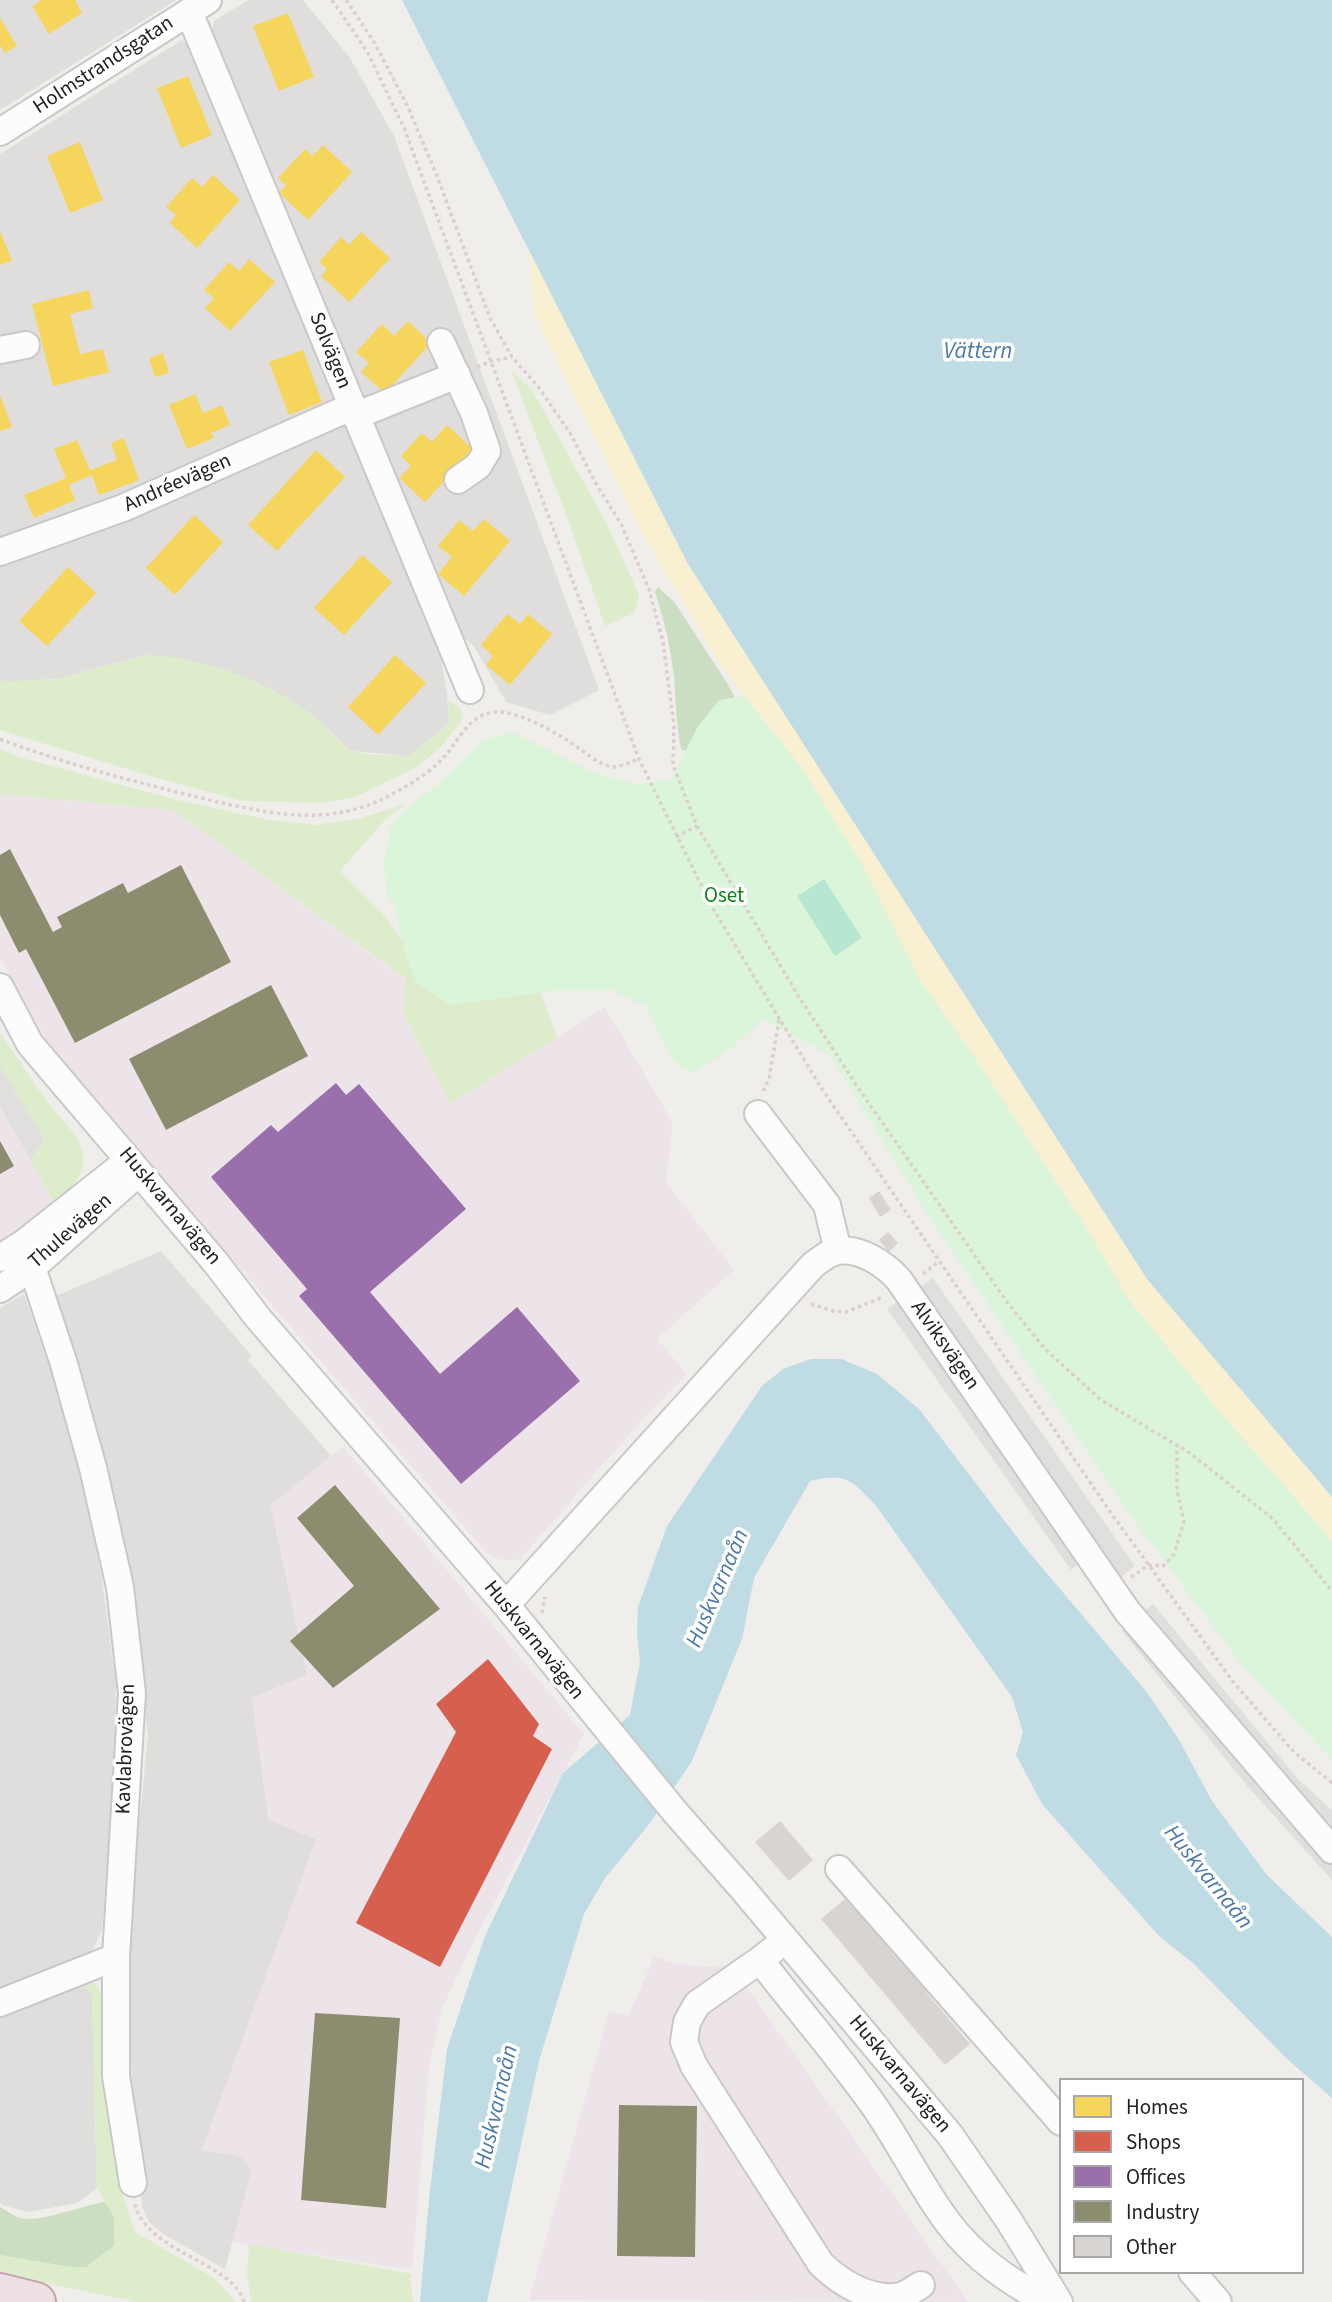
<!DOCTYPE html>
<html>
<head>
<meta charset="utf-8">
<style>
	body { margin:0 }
	#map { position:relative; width:1332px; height:2302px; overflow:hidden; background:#f0eeeb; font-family:"Source Sans 3",sans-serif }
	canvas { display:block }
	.legend { position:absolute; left:1059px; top:2078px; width:245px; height:196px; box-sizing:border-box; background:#fff; border:2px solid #a7a7a7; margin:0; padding:9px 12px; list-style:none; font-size:21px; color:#222 }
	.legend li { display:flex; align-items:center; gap:14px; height:35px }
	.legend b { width:35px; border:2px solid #a7a7a7 }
</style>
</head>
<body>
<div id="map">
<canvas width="1332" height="2302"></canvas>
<ul class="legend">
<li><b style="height:19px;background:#f6d55c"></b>Homes</li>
<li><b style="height:19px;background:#d6604d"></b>Shops</li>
<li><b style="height:19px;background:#9970ab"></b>Offices</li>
<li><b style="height:19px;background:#8c8c6e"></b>Industry</li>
<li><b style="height:19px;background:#d7d4d2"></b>Other</li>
</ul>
</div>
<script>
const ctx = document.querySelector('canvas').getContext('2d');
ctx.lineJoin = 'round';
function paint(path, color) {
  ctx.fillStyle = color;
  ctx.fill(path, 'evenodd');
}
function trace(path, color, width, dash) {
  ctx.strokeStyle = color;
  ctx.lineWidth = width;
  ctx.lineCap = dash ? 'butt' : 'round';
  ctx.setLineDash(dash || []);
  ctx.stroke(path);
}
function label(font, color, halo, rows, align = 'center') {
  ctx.font = font + ' "Source Sans 3",sans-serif';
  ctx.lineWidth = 7;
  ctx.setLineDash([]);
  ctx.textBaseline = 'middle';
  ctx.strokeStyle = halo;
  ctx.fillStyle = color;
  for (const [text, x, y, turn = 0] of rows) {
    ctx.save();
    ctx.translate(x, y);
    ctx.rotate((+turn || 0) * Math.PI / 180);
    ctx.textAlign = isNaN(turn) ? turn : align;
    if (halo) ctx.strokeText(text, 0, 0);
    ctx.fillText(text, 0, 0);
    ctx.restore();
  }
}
paint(new Path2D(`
	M0 0H176L0 110Z
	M248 0H303L350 58 394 136 599 690 550 715 506 702 474 646 456 632 211 34 214 21Z
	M182 40 195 50 334 390 333 398 328 404 112 501 0 539V154Z
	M339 421 351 426 437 637 447 693 449 724 408 756 350 751 314 716 148 655 55 679 5 682 0 680V563Z
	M161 1251 252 1356 248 1360 331 1456 271 1505 307 1675 252 1698 269 1820 317 1839 202 2150 237 2155 248 2162 251 2174 225 2269 165 2235 149 2222 142 2207 126 2000V1951L148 1737 138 1645 99 1441 56 1296Z
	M24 1294 57 1388 81 1475 101 1573 116 1684 115 1755 102 1930 93 1949 85 1961 0 1991V1308Z
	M78 1988H87L92 1996 97 2188 77 2203 29 2212 5 2206 0 2203V2015Z`), '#dfdedc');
paint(new Path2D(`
	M0 794 173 810 406 980 404 1016 450 1104 605 1007 673 1123 666 1182 734 1270 657 1339 687 1374 644 1418 521 1558 513 1561 504 1560 495 1558 487 1553 153 1168 103 1112 48 1042 0 959Z
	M0 1066 44 1139 31 1160 54 1203 0 1242Z
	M343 1446 584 1734 476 1937 442 2008 429 2068 412 2270 232 2242 251 2174 248 2162 237 2155 202 2150 316 1839 269 1820 252 1698 307 1675 271 1505Z
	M654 1957 678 1964 713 1967 731 1964 968 2302 529 2300 609 2012 629 2015Z`), '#ede4e9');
paint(new Path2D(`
	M511 370 532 390 607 524 639 595 634 613 605 626 570 525Z
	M148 655C207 658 266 680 314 716 326 725 335 741 349 749 360 756 394 755 408 756L449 724 448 701 459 707 463 714 460 723 440 748 417 767 355 797 322 803 242 801 150 776 0 730V680L6 682 55 679Z
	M0 749 19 757 177 800 270 820 316 825 358 819 406 804 384 821 340 871 382 913 416 959 536 980 557 1037 450 1104 404 1016 406 979 173 810 0 794Z
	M0 1032C15 1054 30 1078 46 1100 57 1116 80 1134 83 1154 87 1175 68 1191 54 1203L31 1160 44 1139 0 1066Z
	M88 1981 95 1984 101 1992 123 2196 135 2232 214 2278 236 2302H138L35 2281 0 2271V2255L71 2267H86L114 2246V2217L97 2188 92 1996 87 1989 78 1988 0 2015Z
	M249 2244 412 2274 410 2279 413 2302H251L247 2273Z`), '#ddeccb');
paint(new Path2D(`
	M658 587 675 603 727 683 754 734 701 758 681 749C676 725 676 702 674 678 671 648 664 620 655 592Z
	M105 2202 114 2217V2246L86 2267H71L0 2255V2207C6 2210 14 2216 20 2218 43 2223 81 2205 105 2202Z`), '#cbdec1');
paint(new Path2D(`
	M529 250 688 564 1147 1279 1332 1497V1541L1219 1411 1129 1300 1079 1216 971 1052 918 977 866 871 802 768 722 667 641 531 535 317Z`), '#f8f0d0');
paint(new Path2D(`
	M744 696 802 768 866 871 918 977 971 1052 1079 1216 1129 1300 1219 1411 1332 1541V1760L1243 1666 1125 1508 924 1209 830 1055 763 1019 734 1046 693 1073 673 1060 646 1006 612 990H561L450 1005 416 982 405 955 395 905 387 895 384 863 392 822 447 776 482 741 513 732 591 772 635 784 671 780 697 728 719 700Z`), '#daf5da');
paint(new Path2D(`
	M824 879 862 938 835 956 797 896Z`), '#b7e6d2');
paint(new Path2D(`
	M0 1066 44 1139 31 1160 0 1107Z
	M933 1278 1135 1566 1104 1590 1083 1561 1071 1570 887 1309Z
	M1153 1604 1297 1778 1332 1810V1880L1249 1788 1121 1630Z`), '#e0dfde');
paint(new Path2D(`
	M402 0H1332V1497L1147 1279 688 564Z
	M811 1359H841L877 1374 919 1409 1023 1545 1146 1691 1178 1738 1212 1801 1267 1875 1332 1937V2098L1286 2058 1194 1964 1159 1936 1042 1804 1016 1755 1023 1732 1012 1697 877 1507C852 1481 848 1472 810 1481L754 1578 742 1639 692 1761 650 1823 605 1878 584 1914 539 2061 487 2302H420L429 2199 447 2049 485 1936 563 1773 630 1715 640 1662 637 1634 638 1607 667 1526 762 1386 783 1369Z`), '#bfdbe3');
paint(new Path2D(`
	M42 0H75L82 13 49 34 32 6Z
	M288 13 314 77 279 91 253 26Z
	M0 18 17 46 5 53 0 45Z
	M188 76 212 135 181 148 157 88Z
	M80 142 103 200 70 213 47 156Z
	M323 145 352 172 308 220 279 193 286 185 278 178 305 149 313 156Z
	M213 175 240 200 197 248 170 223 176 215 166 207 192 178 202 187Z
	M0 231 12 261 0 265Z
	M361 232 390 258 349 302 321 276 327 269 319 262 341 237 349 245Z
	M249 259 275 282 230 331 205 308 214 298 204 290 229 262 239 271Z
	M89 290 93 308 70 314 80 354 103 349 109 372 53 386 32 304Z
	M408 321 431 343 385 393 361 372 369 363 356 352 382 324 394 336Z
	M303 350 322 402 289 415 269 362Z
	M163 353 169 373 155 377 149 358Z
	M195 394 203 413 222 405 230 425 211 433 214 438 187 449 169 405Z
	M0 395 12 427 0 431Z
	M447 425 473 449 425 502 399 478 411 466 401 456 422 433 432 442Z
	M124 438 139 480 99 495 92 475 69 485 75 500 34 518 24 495 66 478 54 449 77 440 90 470 117 460 111 443Z
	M316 450 345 477 277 551 248 525Z
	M194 515 223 542 175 595 146 568Z
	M484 519 510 541 464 596 438 574 452 557 438 546 459 520 473 531Z
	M362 555 392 582 344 635 314 608Z
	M68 567 96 593 47 646 19 621Z
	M507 614 520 624 528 614 552 634 510 685 486 665 493 656 481 645Z
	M395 655 426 683 378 735 348 707Z`), '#f6d55c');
paint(new Path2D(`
	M488 1659 539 1724 533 1736 552 1749 440 1967 356 1923 456 1732 436 1704Z`), '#d6604d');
paint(new Path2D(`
	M336 1083 346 1095 359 1084 466 1209 370 1292 440 1374 517 1307 580 1381 461 1484 299 1296 307 1289 211 1177 271 1125 278 1132Z`), '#9970ab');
paint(new Path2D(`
	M10 849 53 932 62 927 57 917 123 883 128 893 181 865 231 962 75 1043 26 949 19 953 0 915V855Z
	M271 985 308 1056 166 1130 129 1059Z
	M0 1141 14 1166 0 1174Z
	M335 1485 440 1609 333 1688 290 1641 354 1586 297 1518Z
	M315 2013 400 2018 386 2208 301 2200Z
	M619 2105 697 2106 695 2257 617 2256Z`), '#8c8c6e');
paint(new Path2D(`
	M879 1191 891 1210 880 1217 869 1198Z
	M888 1232 898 1243 889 1252 879 1240Z
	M780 1821 813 1860 789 1881 755 1842Z
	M845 1899 857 1912 860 1909 884 1931 878 1936 897 1959 904 1953 931 1986 925 1991 970 2044 945 2065 821 1919Z`), '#d7d4d2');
const minor = new Path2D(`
	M189 12 470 690
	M0 132 208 0
	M441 342 474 413 487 451 478 466 458 480
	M0 350 26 345
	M355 416 457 375
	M0 552 123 508 351 407
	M0 987 30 1044 216 1263 258 1318 506 1605 675 1812 741 1887 950 2135 1008 2219 1059 2302
	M758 1114 827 1205 838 1251
	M24 1243 64 1364 93 1468 120 1587 132 1693 116 1957V2076L133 2183
	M0 1258 24 1243 119 1168
	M0 1289 33 1267 139 1172
	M506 1605 813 1265C820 1260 829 1252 838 1251 860 1247 886 1265 899 1280L1127 1611 1332 1850
	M839 1869 1061 2122
	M774 1949 760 1960C797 2008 837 2054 872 2103 900 2142 920 2186 949 2224 976 2259 1010 2283 1049 2302
	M760 1960 697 2004 687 2022 684 2042 694 2066 821 2264C841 2283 871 2302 901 2296 908 2294 915 2288 921 2285
	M0 2003 116 1957
	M1192 2272 1218 2302`);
const highway = new Path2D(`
	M0 2293 36 2302`);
trace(minor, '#c9c8c7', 30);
trace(highway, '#c5a2ac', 42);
trace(new Path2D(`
	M332 0 368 53 404 128 639 759 711 905 820 1086 1111 1513 1234 1683 1294 1752 1332 1783
	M346 0 374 42 407 105 437 176 490 318 512 357 539 388 570 433 595 482 621 524 649 589 663 642 674 726 673 765 697 826 799 997 857 1086 1007 1302 1045 1349 1101 1400 1190 1453 1273 1519 1332 1591
	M477 367 492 361 512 357
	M0 739C63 763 127 780 193 796 227 804 262 813 297 815 329 817 366 810 394 793 411 784 432 771 445 756 460 739 469 714 495 712 518 710 559 734 577 747 588 754 600 766 614 767 621 767 632 761 639 759
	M676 837 697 826
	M763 1091 769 1079 779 1020
	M923 1274 938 1262
	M811 1304 833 1311 846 1312 883 1297
	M1131 1577 1149 1565 1163 1566 1174 1554 1184 1522 1177 1490V1446
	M542 1613 545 1597
	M135 2204C147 2253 233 2262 244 2302`), '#dccecd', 3.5, [3.5, 3.5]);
trace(minor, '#fdfcfc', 26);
trace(highway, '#ece0e2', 38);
label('21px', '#222', '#fff', [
	["Holmstrandsgatan",104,66,-33],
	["Solvägen",329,351,68],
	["Andréevägen",178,484,-24],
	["Huskvarnavägen",169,1207,50],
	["Thulevägen",71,1232,-41],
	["Alviksvägen",944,1346,55],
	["Huskvarnavägen",533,1641,51],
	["Kavlabrovägen",127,1749,-88],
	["Huskvarnavägen",899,2075,50]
]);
label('21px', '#0c8416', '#fff', [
	["Oset",724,897]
]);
label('italic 23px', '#4a7aab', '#fff', [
	["Vättern",978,353],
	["Huskvarnaån",719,1589,-67],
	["Huskvarnaån",1207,1878,51],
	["Huskvarnaån",498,2107,-77]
]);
</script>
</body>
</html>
